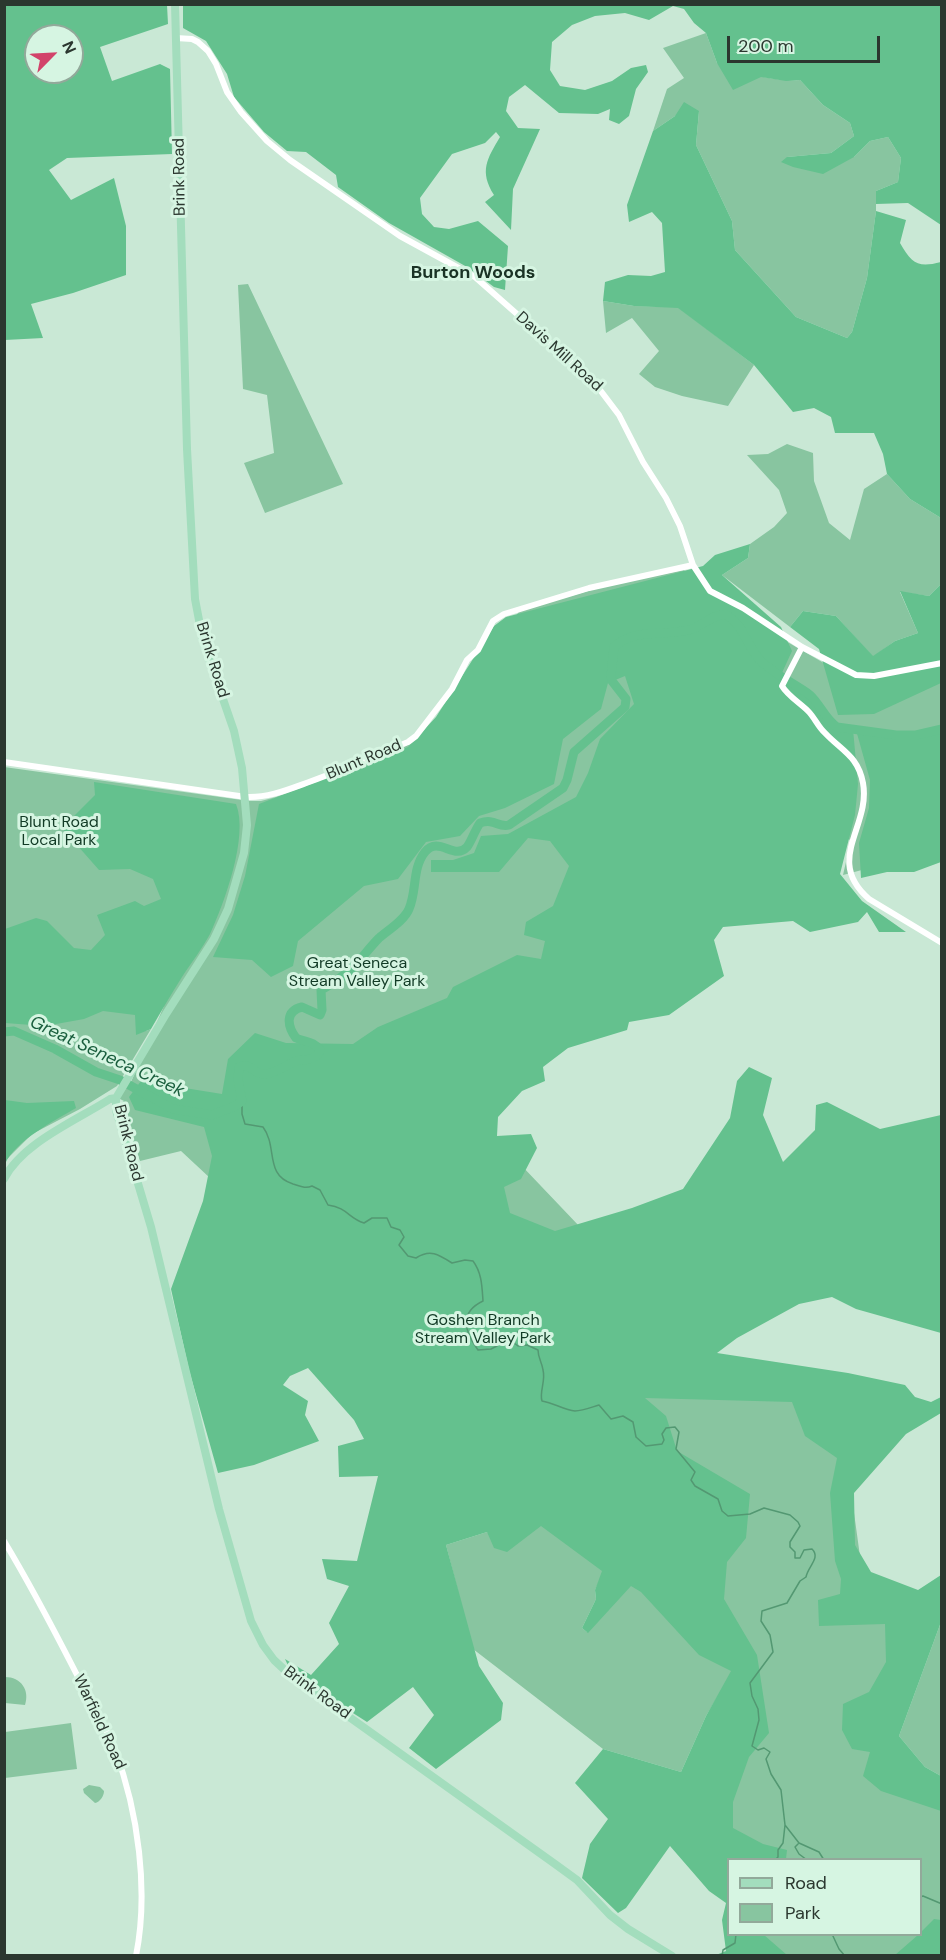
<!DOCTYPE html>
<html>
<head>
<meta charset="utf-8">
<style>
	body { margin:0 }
	#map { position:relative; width:946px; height:1960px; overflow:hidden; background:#c9e8d5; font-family:"DM Sans",sans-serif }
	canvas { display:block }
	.frame { position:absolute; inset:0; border:6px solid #2b372f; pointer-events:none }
	.legend { position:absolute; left:727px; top:1858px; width:195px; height:78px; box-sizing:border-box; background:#d6f5e2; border:2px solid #92a99a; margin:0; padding:8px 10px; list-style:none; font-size:18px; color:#2b372f }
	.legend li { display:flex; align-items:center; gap:12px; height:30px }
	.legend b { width:30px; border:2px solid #92a99a }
	.north { position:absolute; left:24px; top:24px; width:60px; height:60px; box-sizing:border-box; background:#d6f5e2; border:2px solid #92a99a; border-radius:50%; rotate:66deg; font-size:16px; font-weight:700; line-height:24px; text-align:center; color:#2b372f }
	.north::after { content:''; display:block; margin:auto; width:21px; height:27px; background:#d2436a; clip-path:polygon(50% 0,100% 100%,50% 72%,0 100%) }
	.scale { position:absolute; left:727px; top:36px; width:153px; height:27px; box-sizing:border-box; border:3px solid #2b372f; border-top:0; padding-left:8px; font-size:18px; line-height:21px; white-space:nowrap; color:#2b372f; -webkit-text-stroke:4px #d6f5e2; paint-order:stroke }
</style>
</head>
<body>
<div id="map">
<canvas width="946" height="1960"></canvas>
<div class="frame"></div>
<ul class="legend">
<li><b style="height:8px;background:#a3ddbd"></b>Road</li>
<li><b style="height:16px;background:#88c5a0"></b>Park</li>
</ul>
<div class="north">N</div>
<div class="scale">200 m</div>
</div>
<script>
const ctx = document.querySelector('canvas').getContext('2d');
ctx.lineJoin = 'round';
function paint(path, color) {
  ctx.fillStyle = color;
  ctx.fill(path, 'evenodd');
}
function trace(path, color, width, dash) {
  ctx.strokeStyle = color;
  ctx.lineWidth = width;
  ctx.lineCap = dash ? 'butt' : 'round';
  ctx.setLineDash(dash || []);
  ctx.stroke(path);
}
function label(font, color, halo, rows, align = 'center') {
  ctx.font = font + ' "DM Sans",sans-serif';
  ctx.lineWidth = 6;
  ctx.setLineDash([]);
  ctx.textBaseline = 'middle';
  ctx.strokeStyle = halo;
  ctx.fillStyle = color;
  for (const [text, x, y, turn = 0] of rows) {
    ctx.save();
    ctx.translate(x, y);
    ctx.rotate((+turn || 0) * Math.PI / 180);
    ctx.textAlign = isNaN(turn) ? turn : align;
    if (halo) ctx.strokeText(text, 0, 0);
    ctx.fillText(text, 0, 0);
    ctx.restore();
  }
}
paint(new Path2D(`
	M706 33 717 63C745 72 771 82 800 80L823 105 850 123 854 136 831 153 787 157H854L870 141 888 137 901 158 898 182 876 191V211L867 278 852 332 847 338 796 317 735 250 732 221 696 145 699 111 675 116 653 131 667 89 684 78 663 48Z
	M248 284 343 484 265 513 244 463 274 453 267 395 243 389 238 285Z
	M603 301 634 306 678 307 754 365 728 406 682 396 655 387 639 374 659 351 632 318 606 333Z
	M787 444 813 453 814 481 829 523 850 540 864 489 887 474 910 499 941 518V584L929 596 900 592 918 633 895 641 873 657 836 616 803 611 790 627 722 575 748 558 750 544 774 527 787 513 779 490 747 455 768 454Z
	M684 570 699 591 862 685 941 662V849L843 875 851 840 767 817 481 1123 699 1352 880 1390 851 1491 863 1578 918 1592 896 1737 926 1770 941 1778V1955H745L740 1935 920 1934V1860H728L719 1694 706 1716 681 1772 603 1749 473 1649 446 1545 487 1532 507 1552 418 1460 210 1178 181 1151 140 1161 129 1130 119 1114 120 1104 124 1101 118 1098 131 1082 164 1006 5 972 4 767 249 801H261L276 797 351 769 414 742 464 693 520 610 617 583ZM602 1575 588 1632H587L582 1628 596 1599 595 1590Z
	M5 981 152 1011 146 1031 151 1029 117 1086 80 1109 32 1134 5 1161 4 1024H6Z
	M941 1622V1776L925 1767 899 1736Z
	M5 1677C21 1677 30 1690 25 1705L5 1703Z
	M71 1723 77 1769 5 1778V1732Z
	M89 1785 100 1787 104 1791C104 1796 100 1802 95 1803L84 1793 83 1789Z`), '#88c5a0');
paint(new Path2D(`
	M4 5H167L168 24 100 47 112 81 160 64 170 69 172 154 67 158 49 170 71 200 114 178 126 226V275L73 293 31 304 43 338 5 340ZM36 36H72V72H36Z
	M183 5H941V225L908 203 876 204V191L898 182 901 158 888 137 870 141 854 157 823 174 793 167 781 162 787 157 831 153 854 136 850 123 823 105 800 80 786 81 761 77 733 90 717 63 706 33 694 23 684 9 673 6 649 20 625 13 595 16 572 25 552 42 550 70 560 86 585 90 612 81 631 68 646 65 648 72 636 89 629 116 619 124 609 120 610 109 598 114 559 113 525 85 509 97 506 111 518 128 540 129 513 189 511 230 485 202 494 195C479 171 487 159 500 137L496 132 485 143 452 154 420 198 422 214 434 227 449 229 478 221 508 246 505 290 494 287 467 267 389 223 338 187 336 175 306 152 287 151 264 132 234 97 227 74 206 41 183 28Z
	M684 102 699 111 696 145 732 221 735 250 796 317 847 338 852 332 867 278 876 211 906 220 900 243C912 264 918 268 941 262V518L910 499 887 474 883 454 874 433H835L831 417 814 408 793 412 754 365 678 308 634 306 603 301 605 282 628 275 651 276 665 272 662 223 652 212 629 222 627 205 653 131 675 116Z
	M750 544 748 558 722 575 781 627 792 651 781 675C792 682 805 689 813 698 830 717 825 726 853 729L858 784 855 815 840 874 862 901 906 932H879L867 912 858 922 810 932 793 921 723 927 714 940 724 976 669 1015 629 1022 627 1030 568 1048 543 1067 545 1081 522 1091 498 1117 497 1136 531 1134 537 1148 521 1179 504 1187 510 1213 555 1231 632 1208 683 1189 730 1118 737 1081 749 1067 772 1078 763 1115 783 1162 815 1130 816 1105 827 1102 880 1129 941 1115V1333L856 1309 832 1297 799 1304 737 1338 717 1353 848 1373 905 1385 915 1397 931 1402 941 1397V1413L906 1434 854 1493 855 1545 871 1572 918 1590 941 1575V1622L899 1736 925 1767 941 1776V1811L881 1791 863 1776 870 1752 852 1749 842 1730 843 1704 869 1692 886 1662 885 1624 819 1626 818 1600 840 1594 841 1579 835 1561 830 1493 837 1458 805 1436 792 1402 645 1398 666 1416 677 1451 750 1494 746 1538 727 1562 724 1599 757 1655 769 1733 749 1757 733 1802V1828L763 1844 787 1850 786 1859 728 1860V1934L764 1935 787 1955H716L726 1951 722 1920 726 1903 709 1891 670 1846 626 1908 618 1913 582 1878 590 1844 608 1819 575 1783 603 1749 681 1772 706 1716 731 1671 699 1655 641 1592 631 1586 588 1633 582 1628 596 1599 595 1590 602 1571 541 1526 507 1552 494 1548 487 1532 446 1545 479 1666 503 1703 501 1720 436 1769 409 1748 434 1715 413 1687 367 1722 292 1674 285 1659 311 1675 339 1644 329 1623 349 1586 327 1579 322 1559 357 1561 378 1476 339 1477 338 1446 364 1439 354 1420 308 1368 290 1376 283 1385 308 1401 305 1415 319 1441 254 1465 218 1473 189 1370 171 1289 203 1201 212 1156 204 1127 135 1110 129 1097 141 1081 222 1094 228 1059 255 1033 286 1043 353 1044 378 1027 447 998 453 987 517 955 541 959 545 941 524 935 526 922 553 906 569 866 550 841 528 838 499 872H431V860H453L474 853 481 836 508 834 576 797 588 773 600 739 634 704 625 676 608 683 601 709 563 739 554 784 505 808 479 816 460 836 426 842 398 879 364 886 298 941 293 966 271 977 252 960 213 957 233 915 245 876 259 804 408 747 436 717 494 626 506 617 703 566 715 555Z
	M941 584V683L874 714 838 715 819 649 790 627 803 611 836 616 873 656 895 641 918 633 900 591 929 596Z
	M941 729V862L914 872H887L861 878 859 843 869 808 870 780 856 730 896 735H916Z
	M94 782 236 804C249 836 224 904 210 934 202 949 191 963 182 977 171 994 161 1012 151 1029L136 1035 135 1015 103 1011 84 1019 45 1026 5 1023V929L36 918 47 921 74 948 91 950 105 935 97 915 135 901 144 906 161 899 153 879 130 869 99 870 62 828 95 795Z
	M5 1100 27 1103 74 1101 76 1108C54 1121 15 1141 5 1164Z
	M934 1919 941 1920V1955H895L918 1935 920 1934 921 1932Z`), '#64c18e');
trace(new Path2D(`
	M242 1101V1114L245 1124 263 1127C278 1147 264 1175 293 1184 300 1186 305 1189 312 1186L320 1190 328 1205C348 1208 348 1218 364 1223L372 1218H387L391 1227 400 1230 404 1237 399 1245 408 1256 416 1258C430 1249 438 1254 452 1263L465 1260 473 1261C482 1273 482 1287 483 1301 458 1313 465 1332 478 1350L491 1349 497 1346 499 1339 495 1330 498 1323 508 1320 519 1322 521 1328 513 1338 514 1343 518 1346 527 1345 538 1350C538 1358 542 1362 543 1370 546 1381 539 1392 542 1401 554 1403 564 1410 575 1411 583 1411 592 1407 599 1405L611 1419 623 1416 633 1422 636 1437 646 1446 662 1444 664 1440 662 1434 666 1428 675 1427 679 1432 676 1449 695 1472 691 1480 695 1486 718 1499 722 1511 728 1516 750 1514 764 1508 790 1515 798 1522 800 1526 790 1542V1547L795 1552V1558H800L804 1550 812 1549C821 1558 808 1566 806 1577L800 1581 787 1603 762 1611 761 1621 770 1635 773 1652 750 1683 752 1696 758 1709 759 1720 752 1746 758 1750 764 1748 770 1752 766 1759 771 1774 781 1790 785 1825 799 1843 819 1852 824 1860
	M798 1844 795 1847 799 1854 807 1860
	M775 1860 778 1857V1850L783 1843 785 1825
	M920 1897 923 1896 942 1904
	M832 1934 839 1949 845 1956
	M722 1956 723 1950 735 1943 736 1934`), '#539872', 1.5);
trace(new Path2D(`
	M4 1032 14 1031 55 1049 96 1072 120 1080 173 1109 212 1115 235 1106 242 1101 238 1079 239 1067C251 1062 253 1074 264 1074 275 1074 286 1065 296 1061 302 1059 309 1061 314 1057 319 1055 318 1055 320 1050 314 1041 305 1042 296 1038 287 1026 285 1011 302 1007L320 1015 322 1010 321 990C335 982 348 974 358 962 365 954 372 945 379 938 388 930 404 921 409 909 417 891 412 868 425 852 439 835 454 861 467 847 471 842 475 830 480 823 495 818 498 828 509 825L563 788 567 780 574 752 625 707 626 699 612 681 611 676 614 647C634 627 667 637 692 629 704 625 712 614 726 615 743 624 747 646 760 660 773 674 794 683 810 695 820 704 825 719 837 727L896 735H916L942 729`), '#64c18e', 9);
trace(new Path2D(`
	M176 38 192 39 198 42 208 51 216 64 227 92 241 112 267 141 290 160 400 236 475 277 594 382 619 415 643 462 666 498 680 526 693 565 710 591 743 608 802 647 856 675 874 676 942 663
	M802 647 782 686C788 696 800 703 808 711 815 718 818 727 825 733 842 751 858 756 863 783 871 827 824 860 869 899L942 943
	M4 762 246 797C268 798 287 790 309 782 342 770 375 756 408 742L416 736 452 689 467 660 478 650 493 621 504 614 589 588 693 565
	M4 1541C30 1584 53 1628 76 1673 89 1698 104 1723 115 1750 138 1811 149 1891 136 1956`), '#fff', 6);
trace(new Path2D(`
	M175 4 187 449 195 599 203 641 234 731 242 768 247 825 244 853 228 909 214 939 166 1014 116 1098V1110L151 1227 219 1509 251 1621 263 1645 274 1660 289 1674 555 1864 577 1880 610 1915 628 1929 672 1956
	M4 1179C22 1143 77 1120 110 1099L116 1098`), '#a3ddbd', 8);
label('16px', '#2b372f', '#d6f5e2', [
	["Brink Road",180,177,-91],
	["Davis Mill Road",559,352,42],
	["Brink Road",212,660,73],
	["Blunt Road",364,760,-23],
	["Brink Road",128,1143,76],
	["Brink Road",317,1693,36],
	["Warfield Road",99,1722,65]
]);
label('16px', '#113a25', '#d6f5e2', [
	["Blunt Road",59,823],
	["Local Park",59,841],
	["Great Seneca",357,964],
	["Stream Valley Park",357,982],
	["Goshen Branch",483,1321],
	["Stream Valley Park",483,1339]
]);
label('bold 18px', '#1a3325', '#d6f5e2', [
	["Burton Woods",473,273]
]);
label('italic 18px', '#195e3d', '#d6f5e2', [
	["Great Seneca Creek",107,1057,25]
]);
</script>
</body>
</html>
